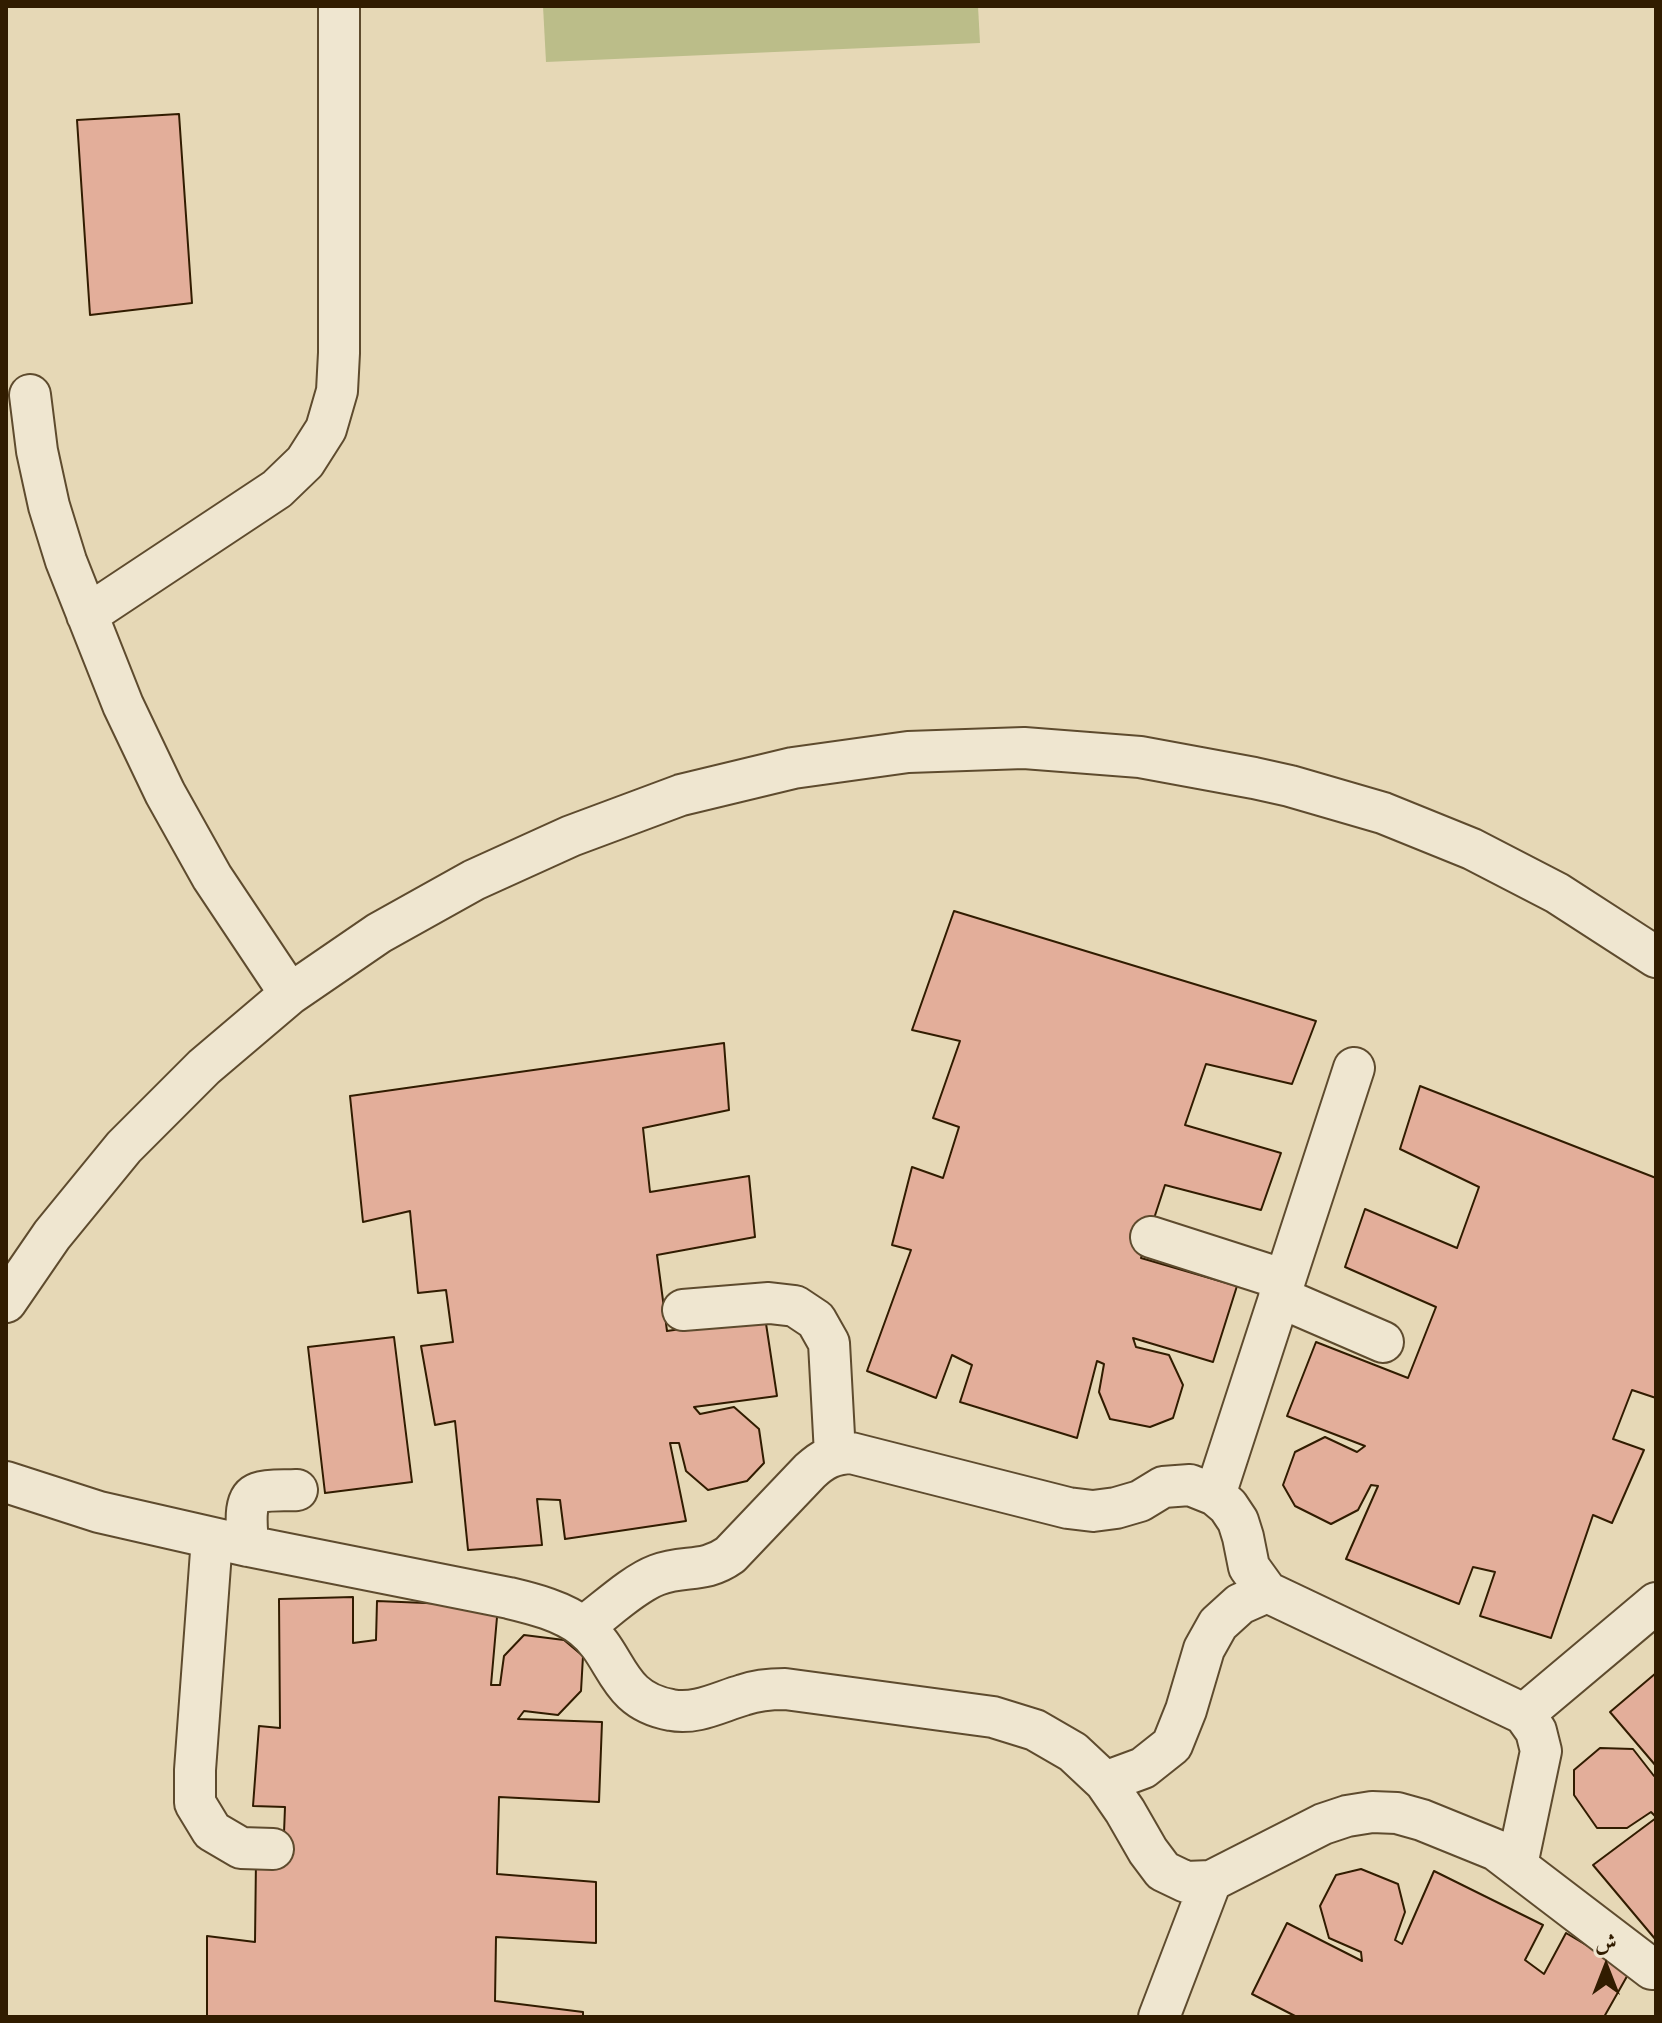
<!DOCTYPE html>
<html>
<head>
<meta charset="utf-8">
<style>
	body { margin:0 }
	#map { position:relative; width:1662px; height:2023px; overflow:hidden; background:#e6d8b6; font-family:Cardo,Amiri,serif }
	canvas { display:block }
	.frame { position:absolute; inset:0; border:8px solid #311c00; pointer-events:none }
	.north { position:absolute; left:1566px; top:1927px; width:80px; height:80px; -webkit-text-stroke:6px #efe6d0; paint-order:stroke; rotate:0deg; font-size:22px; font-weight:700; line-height:32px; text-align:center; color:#311c00 }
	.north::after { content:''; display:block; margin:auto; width:28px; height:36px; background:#311c00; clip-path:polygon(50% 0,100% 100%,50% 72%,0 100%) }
</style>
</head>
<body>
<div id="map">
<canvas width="1662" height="2023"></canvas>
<div class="frame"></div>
<div class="north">ش</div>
</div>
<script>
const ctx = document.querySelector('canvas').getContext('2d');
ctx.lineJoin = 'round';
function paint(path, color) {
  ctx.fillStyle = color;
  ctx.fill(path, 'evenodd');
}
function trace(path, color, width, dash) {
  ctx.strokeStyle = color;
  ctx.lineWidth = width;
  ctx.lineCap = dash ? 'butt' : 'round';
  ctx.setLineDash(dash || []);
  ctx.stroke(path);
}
paint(new Path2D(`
	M543 6H978L980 43 546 62Z`), '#bbbd89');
const building = new Path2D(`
	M179 114 192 303 90 315 77 120Z
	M954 911 1316 1021 1292 1084 1206 1064 1185 1125 1281 1153 1261 1210 1165 1185 1141 1258 1237 1286 1213 1362 1133 1338 1136 1347 1169 1355 1183 1385 1173 1418 1150 1427 1110 1419 1099 1392 1104 1364 1097 1361 1077 1438 960 1402 972 1365 952 1355 936 1398 867 1371 911 1250 892 1245 912 1167 943 1178 959 1127 933 1118 960 1041 912 1030Z
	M724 1043 729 1110 643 1128 650 1192 749 1176 755 1237 657 1255 667 1331 765 1317 777 1396 694 1407 700 1414 734 1407 759 1429 764 1463 747 1481 708 1490 686 1471 679 1443H670L686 1521 565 1539 560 1500 537 1499 542 1545 468 1550 455 1421 435 1425 421 1346 453 1342 446 1290 418 1293 410 1211 363 1222 350 1096Z
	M1420 1086 1656 1178V1398L1632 1390 1613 1439 1644 1450 1612 1523 1593 1515 1551 1638 1480 1616 1495 1572 1473 1567 1459 1604 1346 1559 1378 1486 1371 1485 1358 1510 1331 1524 1295 1506 1283 1485 1295 1452 1325 1437 1357 1452 1365 1446 1287 1416 1316 1342 1408 1378 1436 1307 1345 1267 1365 1209 1457 1248 1479 1187 1400 1149Z
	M394 1337 412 1482 325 1493 308 1347Z
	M353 1597V1643L376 1640 377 1601 498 1606 491 1685H500L504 1656 524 1635 564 1640 583 1656 581 1691 558 1715 524 1711 518 1719 602 1722 599 1802 499 1797 497 1874 596 1882V1943L496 1937 495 2001 583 2012V2017H207V1936L255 1942 256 1859H283L285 1807 253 1806 259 1726 280 1728 279 1599Z
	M1656 1673V1766L1610 1712Z
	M1600 1748 1633 1749 1654 1776H1656V1817L1651 1812 1627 1828H1597L1574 1795V1770Z
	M1656 1818V1940L1593 1865Z
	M1361 1869 1398 1884 1405 1912 1395 1940 1402 1944 1434 1871 1543 1925 1525 1960 1544 1974 1566 1933 1630 1971 1604 2017H1297L1252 1994 1287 1923 1362 1961 1361 1952 1329 1938 1320 1906 1336 1875Z`);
paint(building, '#e3ae9a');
trace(building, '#311c00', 2);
const minor = new Path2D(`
	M30 395 37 451 49 506 66 561 123 705 165 793 212 877 290 994
	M87 615 277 489 305 462 326 429 337 391 339 353V6
	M1151 1237 1285 1280
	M1279 1297 1383 1342
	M6 1302 52 1235 124 1147 204 1067 290 994 379 933 474 880 571 836 681 795 793 768 908 752 1024 748 1140 757 1254 778 1290 786 1383 813 1472 849 1557 893 1656 957
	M683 1310 769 1303 795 1306 816 1320 829 1343 835 1454
	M6 1482 99 1512 248 1546 509 1598C534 1604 562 1611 583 1627 619 1655 614 1700 671 1710 696 1715 719 1702 743 1695 757 1690 771 1689 785 1689L993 1717 1035 1730 1073 1752 1105 1782 1125 1811 1148 1851 1163 1871 1186 1882 1211 1881 1323 1824 1347 1816 1372 1812 1397 1813 1422 1820 1496 1850 1652 1969
	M1215 1495 1354 1068
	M212 1538 195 1770V1803L212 1831 241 1848 273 1849
	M248 1546C248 1532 241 1499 258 1493 269 1489 285 1491 297 1490
	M583 1627C604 1612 633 1584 657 1575 685 1564 703 1574 730 1555L810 1471C823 1459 833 1454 851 1453L1068 1508 1093 1511 1116 1508 1140 1501 1163 1487 1190 1485 1215 1495 1228 1506 1238 1521 1243 1537 1249 1567 1267 1592 1524 1714 1536 1731 1541 1751 1517 1865
	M1524 1714 1656 1603
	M1105 1782 1143 1768 1172 1745 1186 1710 1204 1649 1218 1624 1240 1604 1267 1592
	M1159 2017 1211 1881`);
trace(minor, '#5e4b2e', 44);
trace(minor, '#efe6d0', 40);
</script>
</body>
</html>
